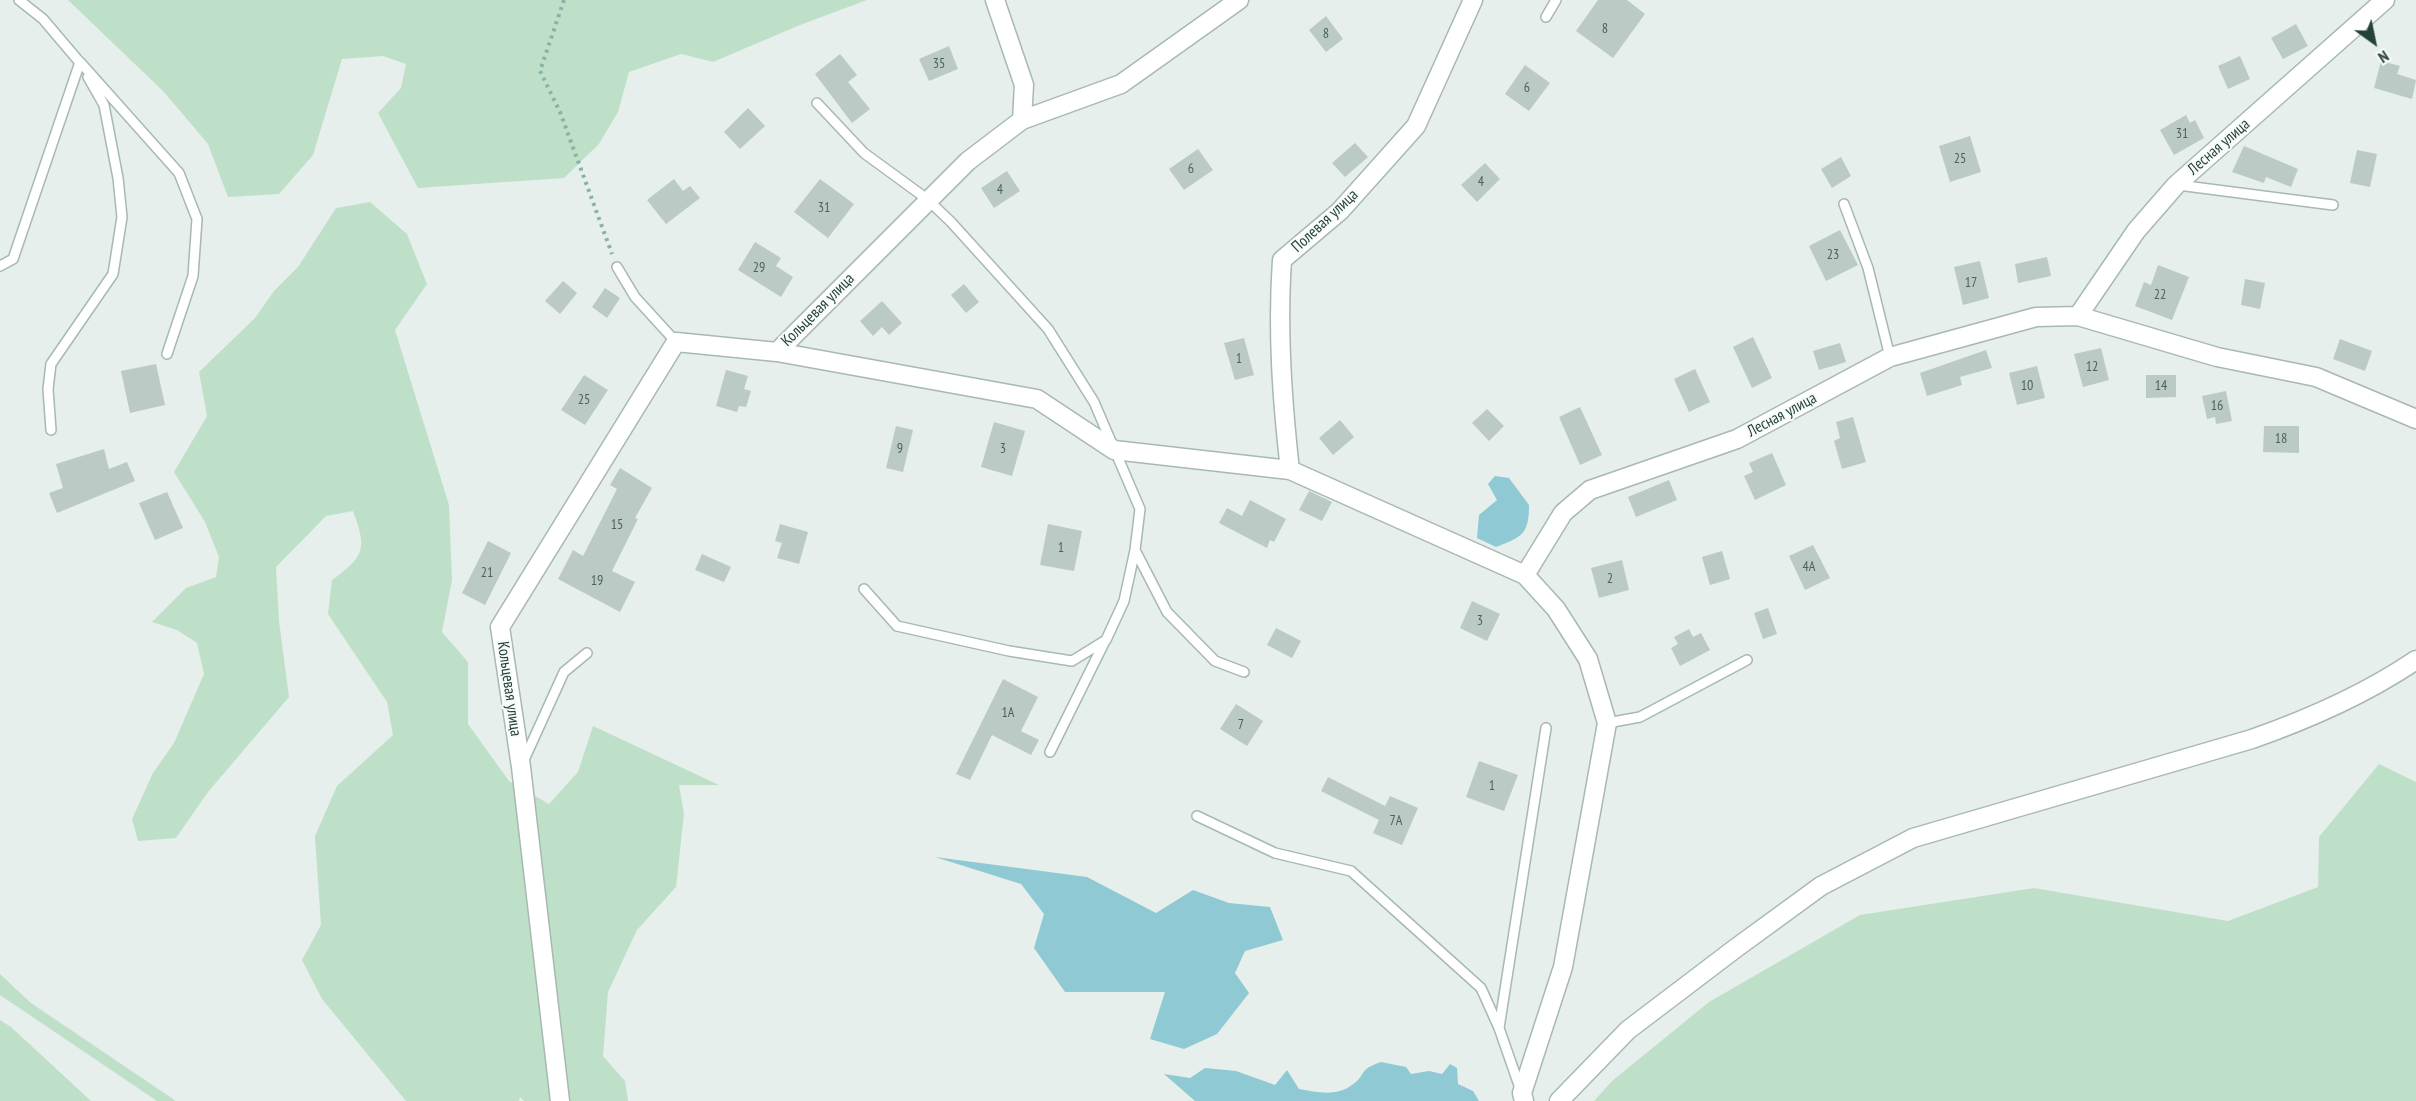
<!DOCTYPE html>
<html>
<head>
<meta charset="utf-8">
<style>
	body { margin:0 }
	#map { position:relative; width:2416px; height:1101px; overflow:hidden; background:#e6efeb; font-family:"PT Sans Narrow",sans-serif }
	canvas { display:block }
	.north { position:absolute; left:2344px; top:12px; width:60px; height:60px; -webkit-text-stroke:4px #f7fbf9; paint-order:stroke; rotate:147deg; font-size:16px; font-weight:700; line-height:24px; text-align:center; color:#24423a }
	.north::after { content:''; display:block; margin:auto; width:21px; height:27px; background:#24423a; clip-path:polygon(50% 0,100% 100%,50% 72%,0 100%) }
</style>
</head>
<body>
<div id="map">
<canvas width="2416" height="1101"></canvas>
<div class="north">N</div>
</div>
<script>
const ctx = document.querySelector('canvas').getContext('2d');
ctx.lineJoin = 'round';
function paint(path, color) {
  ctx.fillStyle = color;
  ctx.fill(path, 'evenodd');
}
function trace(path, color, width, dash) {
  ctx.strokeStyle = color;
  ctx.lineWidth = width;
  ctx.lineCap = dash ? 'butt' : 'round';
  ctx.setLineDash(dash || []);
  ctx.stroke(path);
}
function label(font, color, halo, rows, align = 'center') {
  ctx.font = font + ' "PT Sans Narrow",sans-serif';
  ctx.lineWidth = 4.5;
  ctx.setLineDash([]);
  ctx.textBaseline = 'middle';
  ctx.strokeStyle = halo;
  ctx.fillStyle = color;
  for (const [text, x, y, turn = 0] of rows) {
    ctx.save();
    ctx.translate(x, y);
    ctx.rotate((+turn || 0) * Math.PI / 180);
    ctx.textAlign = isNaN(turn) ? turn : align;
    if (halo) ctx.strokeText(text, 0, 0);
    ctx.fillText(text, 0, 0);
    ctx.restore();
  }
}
paint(new Path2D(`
	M68 0H867L800 25 713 62 681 54 629 72 618 112 599 144 564 178 418 188 378 113 401 88 406 64 383 56 342 59 313 155 279 194 228 197 208 144 164 92Z
	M370 202 407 234 427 284 395 330 449 505 452 580 442 632 468 662V724L509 781 549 804 578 772 593 726 719 785H679L684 814 676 887 637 930 608 992 603 1056 625 1081 628 1101H524L520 1097 519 1101H406L322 999 302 960 321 925 315 836 337 786 393 735 387 702 328 614 332 580C365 556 367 549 353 511L326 516 276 567 279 621 289 697 208 792 176 838 138 841 132 819 153 773 174 743 204 674 197 643 177 630 152 622 186 588 216 577 219 557 205 522 174 472 207 416 199 372 255 318 274 291 298 267 336 208Z
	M2379 764 2416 782V1101H1594L1612 1081 1709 1002 1860 915 2034 888 2228 921 2318 887 2319 837Z
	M0 974 31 1003 176 1101H157L0 995Z
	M0 1020 11 1027 91 1101H0Z`), '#bfe0c8');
paint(new Path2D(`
	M1495 476 1509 478 1529 505C1529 534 1522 537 1496 547L1477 538 1479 515 1497 500 1488 484Z
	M935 857 1087 877 1156 913 1193 890 1229 903 1270 907 1283 940 1245 951 1235 973 1249 993 1217 1034 1184 1049 1150 1039 1165 992H1065L1034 948 1044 914 1021 884Z
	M1381 1062 1406 1067 1411 1074 1429 1071 1442 1074 1450 1064 1457 1068 1458 1084 1473 1091 1479 1101H1195L1164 1074 1190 1078 1205 1068 1236 1071 1275 1085 1287 1070 1299 1089C1317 1092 1336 1097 1352 1085 1367 1075 1357 1070 1381 1062Z`), '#8ec9d4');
paint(new Path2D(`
	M1598 0H1627L1645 14 1613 58 1576 31Z
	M1326 16 1343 39 1326 52 1309 30Z
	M2296 24 2308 46 2283 59 2271 38Z
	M949 46 958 69 929 81 919 59Z
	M840 54 857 75 848 82 870 109 852 123 815 74Z
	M2240 56 2250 79 2228 89 2218 66Z
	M2381 61 2400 66 2397 74 2416 80 2412 99 2374 88Z
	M1525 65 1550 83 1529 111 1505 94Z
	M748 108 765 126 740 149 724 132Z
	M2186 115 2190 123 2195 120 2204 138 2174 155 2160 130Z
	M1970 136 1981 172 1950 182 1939 146Z
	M1355 143 1368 157 1345 177 1332 163Z
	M2244 146 2298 169 2291 187 2266 177 2264 183 2232 172Z
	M1198 149 1213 170 1184 190 1169 169Z
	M2357 150 2377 154 2370 187 2350 183Z
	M1841 157 1851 176 1832 188 1821 169Z
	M1485 163 1500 179 1477 202 1461 185Z
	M1007 171 1020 191 994 208 981 188Z
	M674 179 683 191 690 186 700 198 666 224 647 200Z
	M820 179 854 204 828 238 794 212Z
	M1840 230 1858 265 1826 281 1809 246Z
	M755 242 781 258 776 266 793 277 781 297 738 270Z
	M2047 257 2051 276 2018 283 2015 264Z
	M1980 261 1989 298 1963 305 1954 267Z
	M2158 265 2189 277 2172 320 2135 306 2144 282 2151 285Z
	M2245 279 2265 283 2260 309 2241 305Z
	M563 281 577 293 560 314 545 301Z
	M964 284 979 302 966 313 951 295Z
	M605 288 620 298 607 318 592 307Z
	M882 301 902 323 889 335 882 327 873 336 860 321Z
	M1753 337 1772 378 1752 388 1733 347Z
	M1244 338 1254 375 1235 380 1224 343Z
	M2340 339 2372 351 2365 371 2333 359Z
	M1840 343 1846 362 1819 370 1813 351Z
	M2101 348 2109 380 2083 387 2074 354Z
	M1986 350 1992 368 1960 377 1962 385 1927 396 1920 373Z
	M156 364 165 405 130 413 121 371Z
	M2037 366 2045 398 2017 405 2009 373Z
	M1695 369 1710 402 1689 412 1674 379Z
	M726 370 748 376 744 389 751 391 746 407 739 406 737 412 716 406Z
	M584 375 608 390 585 425 561 410Z
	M2146 375H2176V397L2146 398Z
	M2226 391 2232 421 2216 424 2215 417 2207 419 2202 396Z
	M1580 407 1602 455 1580 465 1559 417Z
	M1487 409 1504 426 1489 441 1472 423Z
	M1853 417 1866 462 1842 469 1834 441 1840 438 1836 422Z
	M1340 420 1354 437 1333 455 1319 438Z
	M994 422 1025 431 1012 476 981 467Z
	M896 426 913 430 903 472 886 468Z
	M2264 426H2299V453L2263 452Z
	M104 449 109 469 127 462 135 481 57 513 49 493 63 488 56 464Z
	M1772 453 1786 485 1755 500 1744 476 1753 472 1749 463Z
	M620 468 652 488 635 518 638 519 612 571 635 582 620 612 558 579 573 550 583 556 617 489 610 485Z
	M1669 480 1677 500 1636 517 1628 497Z
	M1309 491 1332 502 1322 521 1299 510Z
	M167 492 183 528 155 540 139 503Z
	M1250 500 1286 519 1274 542 1270 540 1267 548 1219 523 1227 508 1242 516Z
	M780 524 808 532 799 564 777 558 782 543 775 541Z
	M1048 524 1082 531 1074 571 1040 565Z
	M488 541 511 553 485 605 462 593Z
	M1813 545 1830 578 1805 590 1789 556Z
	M1722 551 1730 579 1710 585 1702 557Z
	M702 554 731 567 724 582 695 570Z
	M1622 560 1629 590 1599 598 1591 568Z
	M1472 601 1500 614 1487 641 1460 628Z
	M1768 608 1777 634 1763 639 1754 613Z
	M1276 628 1301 641 1292 658 1267 645Z
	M1689 629 1693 637 1701 633 1710 650 1680 666 1671 648 1678 644 1674 637Z
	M1003 679 1038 697 1021 731 1039 740 1031 755 992 735 970 780 956 774Z
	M1236 704 1263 721 1247 746 1220 729Z
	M1479 761 1518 775 1504 811 1466 797Z
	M1328 777 1385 806 1390 796 1418 808 1402 845 1373 833 1379 820 1321 791Z`), '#bbcac4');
const service = new Path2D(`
	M19 0 43 19 82 65
	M1546 17 1556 0
	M817 103 864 153 927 199 951 222 1048 329 1094 402 1140 509 1135 550 1167 612 1215 661 1244 672
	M2178 185 2333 205
	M1844 204 1868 268 1890 357
	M0 266 13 259 80 62 179 173 197 219 193 276 167 354
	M617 267 635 297 676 342
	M51 430 48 389 51 364 113 274 122 217 118 178 104 105 88 77
	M864 589 897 626 1009 651 1072 661 1106 640 1124 601 1135 550
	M1607 723 1640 717 1747 660
	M1050 752 1105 641
	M524 760 564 672 587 653
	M1197 816 1275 853 1351 871 1481 988 1499 1028
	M1521 1091 1499 1028 1546 728`);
const minor = new Path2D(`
	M995 0 1024 85 1022 120
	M2078 316 2136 231 2176 185 2385 0
	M777 352 1037 399 1114 450 1290 470 1525 575 1556 609 1588 659 1607 723 1563 967 1522 1093 1524 1101
	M1290 470C1282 400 1277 331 1282 260L1340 211 1416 126 1473 0
	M1525 575 1563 513 1590 490 1737 439 1890 357 2036 317 2078 316 2217 357 2316 377 2416 419
	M560 1101 521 767 500 627 676 342 777 352 968 161 1022 120 1121 84 1239 0
	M1559 1101 1628 1030 1736 948 1821 886 1913 838 2252 739C2309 719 2366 694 2416 660`);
trace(service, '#a8b8b2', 12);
trace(minor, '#a8b8b2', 21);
trace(new Path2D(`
	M564 0 540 71 560 112 612 254`), '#86b3a5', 4, [3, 4.5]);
trace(service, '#fff', 9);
trace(minor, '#fff', 18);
label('14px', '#4a645c', null, [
	["8",1605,29],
	["8",1326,34],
	["35",939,64],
	["6",1527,88],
	["31",2182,134],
	["25",1960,159],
	["6",1191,169],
	["4",1481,182],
	["4",1000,190],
	["31",824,208],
	["23",1833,255],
	["29",759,268],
	["17",1971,283],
	["22",2160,295],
	["1",1239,359],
	["12",2092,367],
	["10",2027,386],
	["14",2161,386],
	["25",584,400],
	["16",2217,406],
	["18",2281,439],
	["9",900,449],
	["3",1003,449],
	["15",617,525],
	["1",1061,548],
	["4А",1809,567],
	["21",487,573],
	["2",1610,579],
	["19",597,581],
	["3",1480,621],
	["1А",1008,713],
	["7",1241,725],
	["1",1492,786],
	["7А",1396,821]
]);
label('16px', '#24423a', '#f7fbf9', [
	["Лесная улица",2219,147,-41],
	["Полевая улица",1325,221,-43],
	["Кольцевая улица",818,310,-45],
	["Лесная улица",1782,415,-28],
	["Кольцевая улица",509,689,82]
]);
</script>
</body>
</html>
